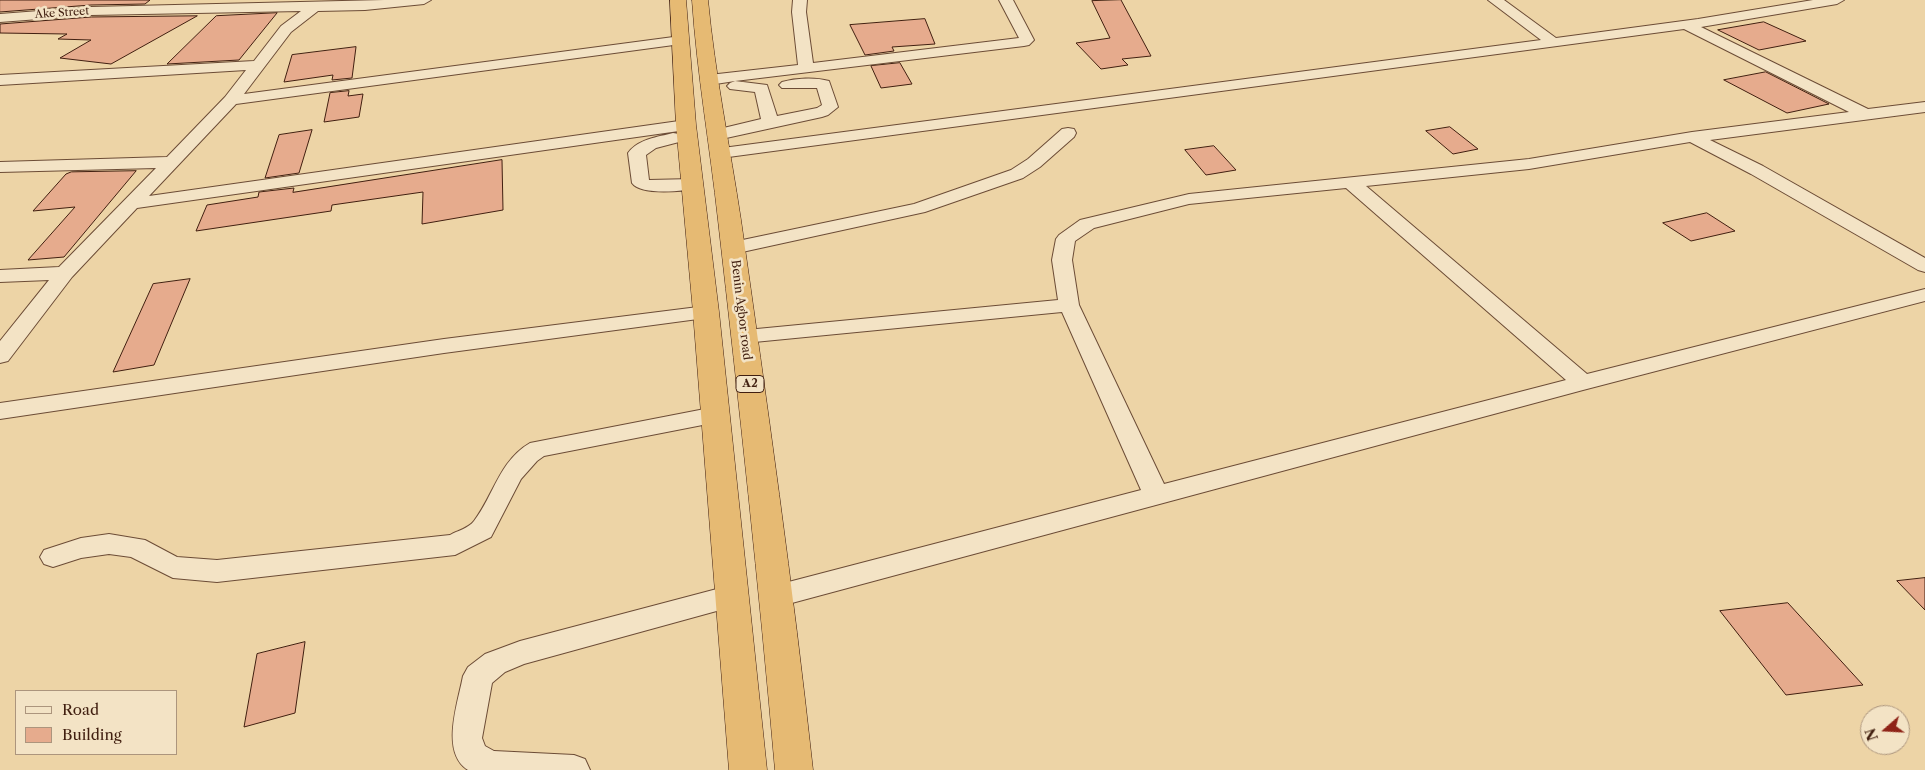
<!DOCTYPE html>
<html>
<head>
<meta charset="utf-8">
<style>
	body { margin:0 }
	#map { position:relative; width:1925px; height:770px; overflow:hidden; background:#edd4a6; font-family:"Libre Caslon Text",serif }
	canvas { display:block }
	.legend { position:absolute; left:15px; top:690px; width:162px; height:65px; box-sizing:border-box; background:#f3e3c5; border:1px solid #ac957d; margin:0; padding:6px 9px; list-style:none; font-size:15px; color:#411f10 }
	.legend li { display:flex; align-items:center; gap:10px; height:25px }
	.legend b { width:25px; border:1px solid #ac957d }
	.north { position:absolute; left:1860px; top:705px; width:50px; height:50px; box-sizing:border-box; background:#f3e3c5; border:1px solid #ac957d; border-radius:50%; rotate:251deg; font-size:14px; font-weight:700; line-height:20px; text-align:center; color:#411f10 }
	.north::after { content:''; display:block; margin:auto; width:18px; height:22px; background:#8f2418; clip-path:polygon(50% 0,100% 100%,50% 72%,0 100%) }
</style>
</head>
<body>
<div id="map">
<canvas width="1925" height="770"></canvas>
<ul class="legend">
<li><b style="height:6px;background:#f3e3c5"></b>Road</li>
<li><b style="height:14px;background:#e6ab8d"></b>Building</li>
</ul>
<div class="north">N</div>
</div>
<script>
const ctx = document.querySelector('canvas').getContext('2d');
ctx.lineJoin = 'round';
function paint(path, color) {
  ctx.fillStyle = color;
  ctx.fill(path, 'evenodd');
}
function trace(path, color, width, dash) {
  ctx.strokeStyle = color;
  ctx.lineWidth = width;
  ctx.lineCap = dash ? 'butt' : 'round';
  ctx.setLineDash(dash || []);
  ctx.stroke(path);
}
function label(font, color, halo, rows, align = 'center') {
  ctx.font = font + ' "Libre Caslon Text",serif';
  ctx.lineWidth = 5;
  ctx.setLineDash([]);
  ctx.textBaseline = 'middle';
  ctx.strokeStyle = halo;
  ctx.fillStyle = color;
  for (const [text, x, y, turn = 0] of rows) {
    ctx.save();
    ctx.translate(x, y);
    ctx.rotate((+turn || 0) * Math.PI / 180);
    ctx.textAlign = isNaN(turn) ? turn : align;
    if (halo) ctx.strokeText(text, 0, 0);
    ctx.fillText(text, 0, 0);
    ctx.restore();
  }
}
const building = new Path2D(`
	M0 0H150L145 4 91 5 0 12Z
	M1121 0 1151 56 1122 59 1128 65 1101 69 1076 43 1110 38 1092 1Z
	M277 13 239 60 167 64 216 16Z
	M197 16 111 64 60 58 91 40 58 39 67 34 0 33V24L91 17Z
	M925 19 935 44 892 47 894 51 865 55 850 25Z
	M1764 22 1806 41 1759 50 1718 30Z
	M356 47 352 78 332 80 333 75 284 82 292 55Z
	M900 63 912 84 881 88 871 66Z
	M1766 72 1829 104 1787 113 1724 80Z
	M349 91 348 96 363 94 359 117 324 122 330 93Z
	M1450 127 1478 149 1453 154 1426 131Z
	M312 130 299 173 265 178 279 135Z
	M1214 146 1236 170 1206 175 1185 150Z
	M502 160 503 210 422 224 423 192 332 205 331 211 196 231 207 205 258 197 259 192 294 188 293 192Z
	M136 171 64 257 28 260 75 207 33 211 66 174 71 172Z
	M1707 213 1735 231 1691 241 1663 223Z
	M190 279 154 365 113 372 153 284Z
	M1925 578V610L1897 581Z
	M1788 603 1863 685 1786 695 1720 611Z
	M305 642 295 713 244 727 257 654Z`);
paint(building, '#e6ab8d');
trace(building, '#411f10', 1);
const minor = new Path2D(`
	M384 0H431L424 4 365 10 318 11 291 32 244 94 681 36 686 37 688 40 686 43 681 44 236 104 149 196 686 120 692 122 694 125 692 128 686 130 137 208 72 277 8 361 0 363V341L49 280 0 282V270L59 267 156 168 0 172V162L167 157 225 97 246 70 0 85V75L254 61 281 26 301 11 91 15 0 22V14L91 7Z
	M793 0H807L806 12 813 63 1019 38 999 0H1013L1034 40 1029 45 1024 46 735 81 767 85 777 116 817 108 822 105 817 88H782L779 85 782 82C796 78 815 77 829 81L838 107 828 115 822 117 717 140 711 139 709 135 711 131 761 119 755 92 730 89 727 86 730 83 735 81 709 85 704 83 701 80 704 77 709 75 798 65 792 12Z
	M1488 0H1504L1556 38 1698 19 1813 0H1844L1837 4 1701 27 1868 109 1925 102V112L1710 140 1763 166 1925 258V272L1918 270 1751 174 1690 142 1529 169 1366 186 1587 374 1925 289V301L1583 390 777 607 767 604 763 596 767 588 777 585 1141 490 1062 312 744 343 736 341 733 336 736 331 1058 300 1052 260 1056 239 1059 235 1080 220 1189 194 1529 159 1692 132 1849 112 1684 29 721 158 715 157 712 153 715 149 1541 40ZM1346 188 1566 380 1164 484 1079 305 1072 260 1075 241 1094 228 1189 204Z
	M1068 128 1074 129 1076 133 1074 137 1040 167 1023 178 925 212 733 254 726 252 723 248 726 244 733 242 914 204 1011 170 1028 159 1062 129Z
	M673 133 679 134 681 138 679 142 656 148 646 155 649 180 693 179 699 180 702 184 699 188C685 191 641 196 632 183L628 153C638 139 658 137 673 133Z
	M706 306 713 307 716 312 713 317 444 353 0 419V403L444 339Z
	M715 407 723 409 727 415 723 421 544 456 537 461 521 479 491 537 455 555 217 582 173 578 131 557 109 554 81 558 53 567 44 564 40 557 44 550 81 538 109 534 145 540 177 557 217 560 450 535C457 531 469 528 474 521 494 495 499 461 530 443Z
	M732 585 742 588 746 596 742 604 524 664 505 672 492 683 482 738 485 746 494 751 574 755 585 759 590 770H468C440 752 458 703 463 676L468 667 485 654 520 641Z`);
const highway = new Path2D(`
	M670 0H686L696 125 719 312 767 770H729L693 312 676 125Z
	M692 0H708C715 74 730 147 741 220 767 403 793 586 813 770H775C759 586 739 403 718 220 710 147 697 74 692 0Z`);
trace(minor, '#6c4c36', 2);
trace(highway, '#411f10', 1);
paint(minor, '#f3e3c5');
paint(highway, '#e6ba73');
label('11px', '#411f10', '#f3e3c5', [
	["Ake Street",62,13,-4]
]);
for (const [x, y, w] of [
	[750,384,28]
]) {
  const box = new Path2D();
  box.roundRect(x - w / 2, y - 8.5, w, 17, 4);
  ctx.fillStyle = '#f3e3c5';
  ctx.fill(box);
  trace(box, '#411f10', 1);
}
label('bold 11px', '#411f10', null, [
	["A2",750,384]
]);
label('12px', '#411f10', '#f3e3c5', [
	["Benin Agbor road",741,310,83]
]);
</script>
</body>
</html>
